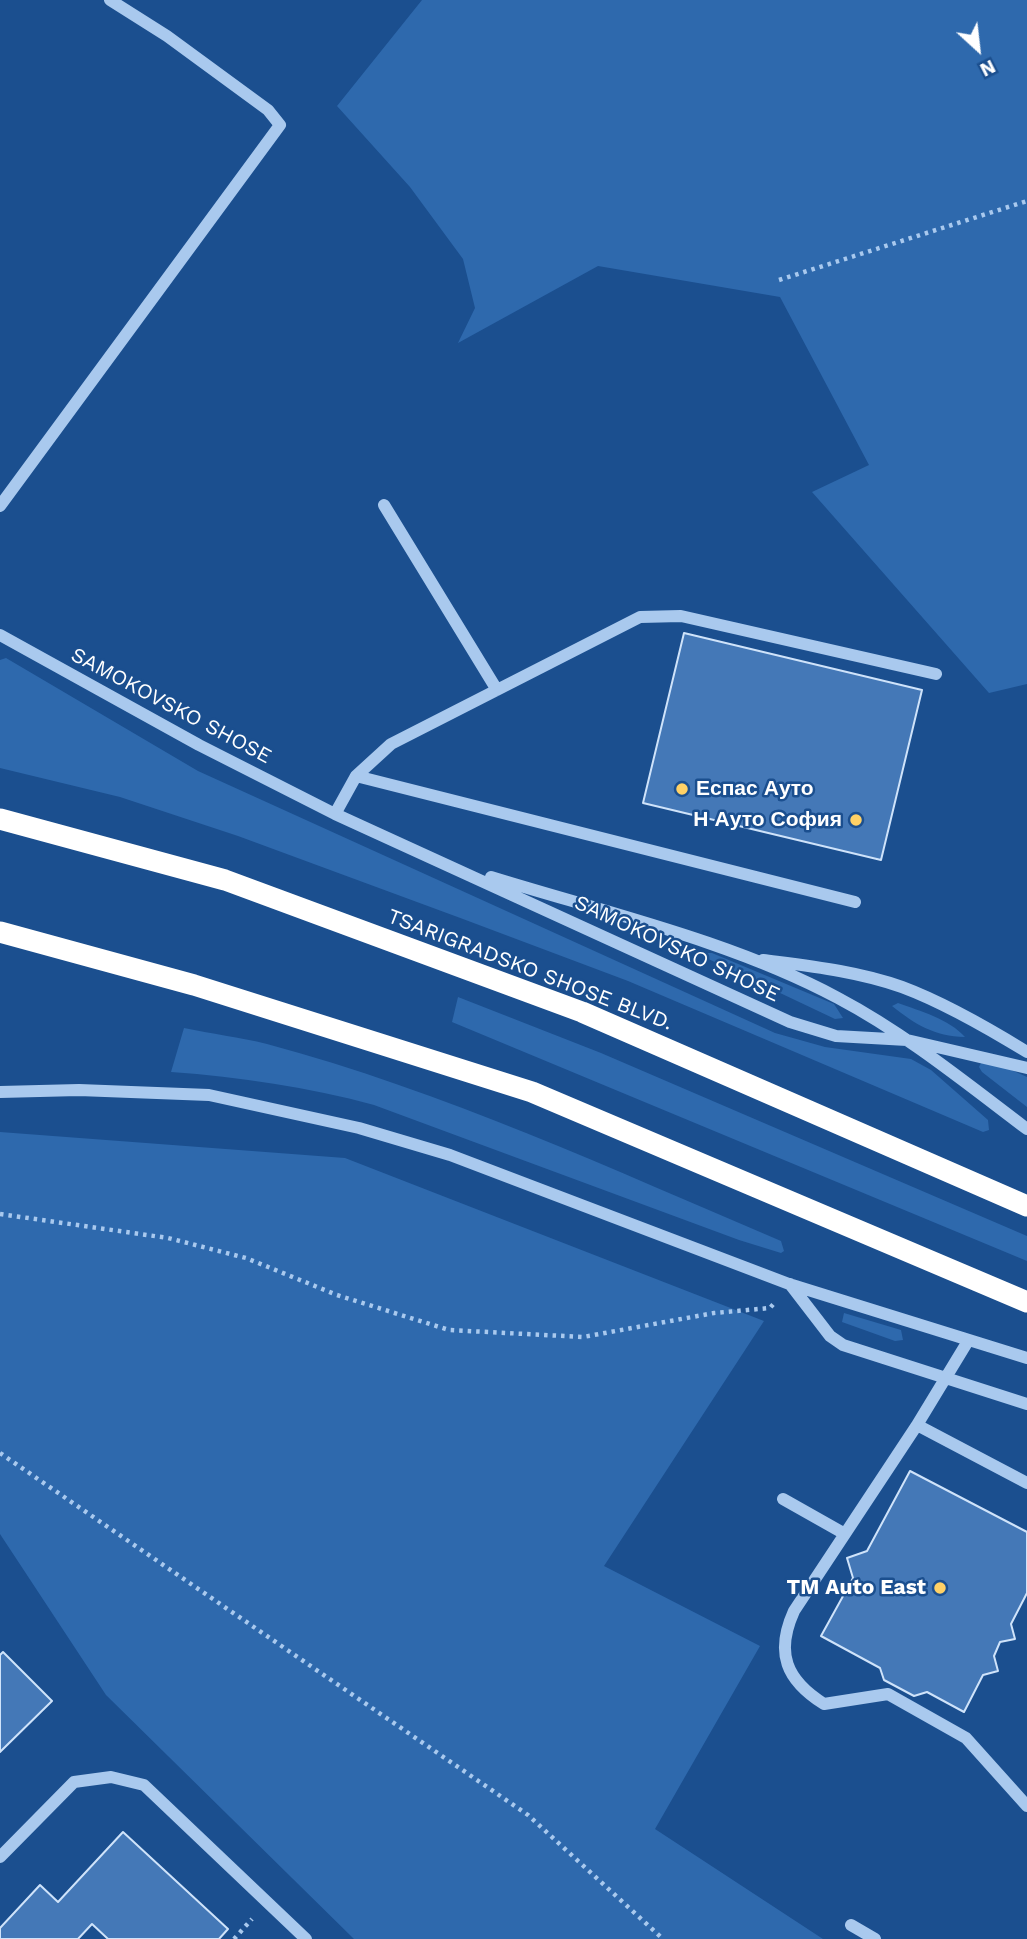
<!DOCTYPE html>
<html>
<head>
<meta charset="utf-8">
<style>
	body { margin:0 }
	#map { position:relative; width:1027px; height:1939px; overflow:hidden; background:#1b4f8f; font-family:"Work Sans",sans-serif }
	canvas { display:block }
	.north { position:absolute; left:943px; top:14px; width:70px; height:70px; -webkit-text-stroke:5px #1b4f8f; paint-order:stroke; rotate:153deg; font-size:19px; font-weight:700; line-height:28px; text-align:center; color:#fff }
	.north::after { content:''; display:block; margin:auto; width:24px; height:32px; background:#fff; clip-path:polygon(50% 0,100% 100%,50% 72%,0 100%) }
</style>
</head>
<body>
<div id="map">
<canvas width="1027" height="1939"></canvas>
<div class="north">N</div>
</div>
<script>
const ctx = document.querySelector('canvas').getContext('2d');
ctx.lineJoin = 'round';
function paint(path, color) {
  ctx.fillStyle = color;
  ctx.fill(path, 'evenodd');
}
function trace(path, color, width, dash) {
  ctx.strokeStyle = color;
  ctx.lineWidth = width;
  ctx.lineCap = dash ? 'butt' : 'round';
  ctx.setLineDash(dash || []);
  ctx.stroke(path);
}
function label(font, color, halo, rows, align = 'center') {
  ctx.font = font + ' "Work Sans",sans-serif';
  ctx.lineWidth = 5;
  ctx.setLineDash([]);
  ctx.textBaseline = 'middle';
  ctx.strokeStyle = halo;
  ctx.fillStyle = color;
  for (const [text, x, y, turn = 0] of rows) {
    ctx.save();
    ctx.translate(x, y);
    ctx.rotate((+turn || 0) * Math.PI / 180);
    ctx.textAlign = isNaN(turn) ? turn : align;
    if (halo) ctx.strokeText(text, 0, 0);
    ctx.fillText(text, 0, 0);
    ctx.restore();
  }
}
paint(new Path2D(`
	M422 0H1027V684L989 693 812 492 869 465 780 297 598 266 458 343 475 308 463 259 410 187 337 106Z
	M6 658 198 771 775 1033 825 1047 911 1059 931 1070 988 1120 989 1130 983 1132 628 981 463 919 238 836 120 797 0 768V660Z
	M703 953H712L834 1004 843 1018 835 1019 702 956Z
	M458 997 601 1053 1027 1236V1261L452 1022Z
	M898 1003C920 1011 949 1019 965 1037 934 1036 916 1025 892 1006Z
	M184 1028C211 1034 240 1037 267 1044 443 1091 614 1170 781 1241L784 1251 781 1253 739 1240 374 1105C308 1087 240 1077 171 1072Z
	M981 1063 998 1064 1027 1077V1107L982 1072 979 1067Z
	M0 1132 345 1158 764 1321 604 1566 760 1646 655 1829 823 1939H354L106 1695 0 1534Z
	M844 1313 901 1330 903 1340 895 1341 842 1322Z`), '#2e69ad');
const building = new Path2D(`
	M684 633 922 690 881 860 643 803Z
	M910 1471 1027 1532V1593L1011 1624 1015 1639 1000 1642 994 1656 998 1671 983 1675 964 1712 927 1692 914 1696 884 1680 880 1668 821 1636 853 1578 847 1558 867 1551Z
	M3 1652 52 1701 0 1752V1655Z
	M123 1832 228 1929 219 1939H108L92 1924 78 1939H0V1928L40 1885 58 1902Z`);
paint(building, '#4478b7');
trace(building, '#cfe3fa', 2);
trace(new Path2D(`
	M779 280 1027 201
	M0 1214 168 1238 246 1258 337 1295 449 1330 583 1337 714 1313 770 1308 776 1301
	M0 1453 528 1815 663 1939
	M234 1939 252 1919`), '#a9c9ee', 4.5, [3.5, 5]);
trace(new Path2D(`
	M384 505 497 690
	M0 506 280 125 268 110 167 36 110 0
	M0 635 199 745 335 814 790 1022 836 1036 907 1040 1027 1068
	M356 776 855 902
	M335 814 356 776 391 744 640 617 681 616 936 674
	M491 877C604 912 734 942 838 998 906 1034 966 1083 1027 1129
	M763 960C809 966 857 971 902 987 945 1003 988 1028 1027 1052
	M0 1092 79 1090 209 1095 359 1128 450 1155 789 1284 1027 1358
	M790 1284 830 1336 843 1345 1027 1404
	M968 1341 917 1425 1027 1483
	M917 1425 794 1611C775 1653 786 1680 824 1704L888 1694 966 1738 1027 1806
	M783 1499 845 1534
	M0 1857 74 1782 111 1777 144 1785 306 1939
	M851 1925 875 1939`), '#a9c9ee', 12);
trace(new Path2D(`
	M0 819 225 880 582 1012 1027 1206
	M0 932 194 985 532 1092 1027 1302`), '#fff', 21);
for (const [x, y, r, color] of [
	[682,789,7,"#ffd166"],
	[856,820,7,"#ffd166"],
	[940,1588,7,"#ffd166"]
]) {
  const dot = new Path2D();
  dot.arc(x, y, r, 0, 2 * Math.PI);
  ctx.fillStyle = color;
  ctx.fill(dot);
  trace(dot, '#1b4f8f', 2.5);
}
label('21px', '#fff', '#1b4f8f', [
	["SAMOKOVSKO SHOSE",171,706,28],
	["SAMOKOVSKO SHOSE",677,949,25],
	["TSARIGRADSKO SHOSE BLVD.",530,970,21]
]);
label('bold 21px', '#fff', '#1b4f8f', [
	["Еспас Ауто",696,789,"left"],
	["Н Ауто София",842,820],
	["TM Auto East",926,1588]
], 'right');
</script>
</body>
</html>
